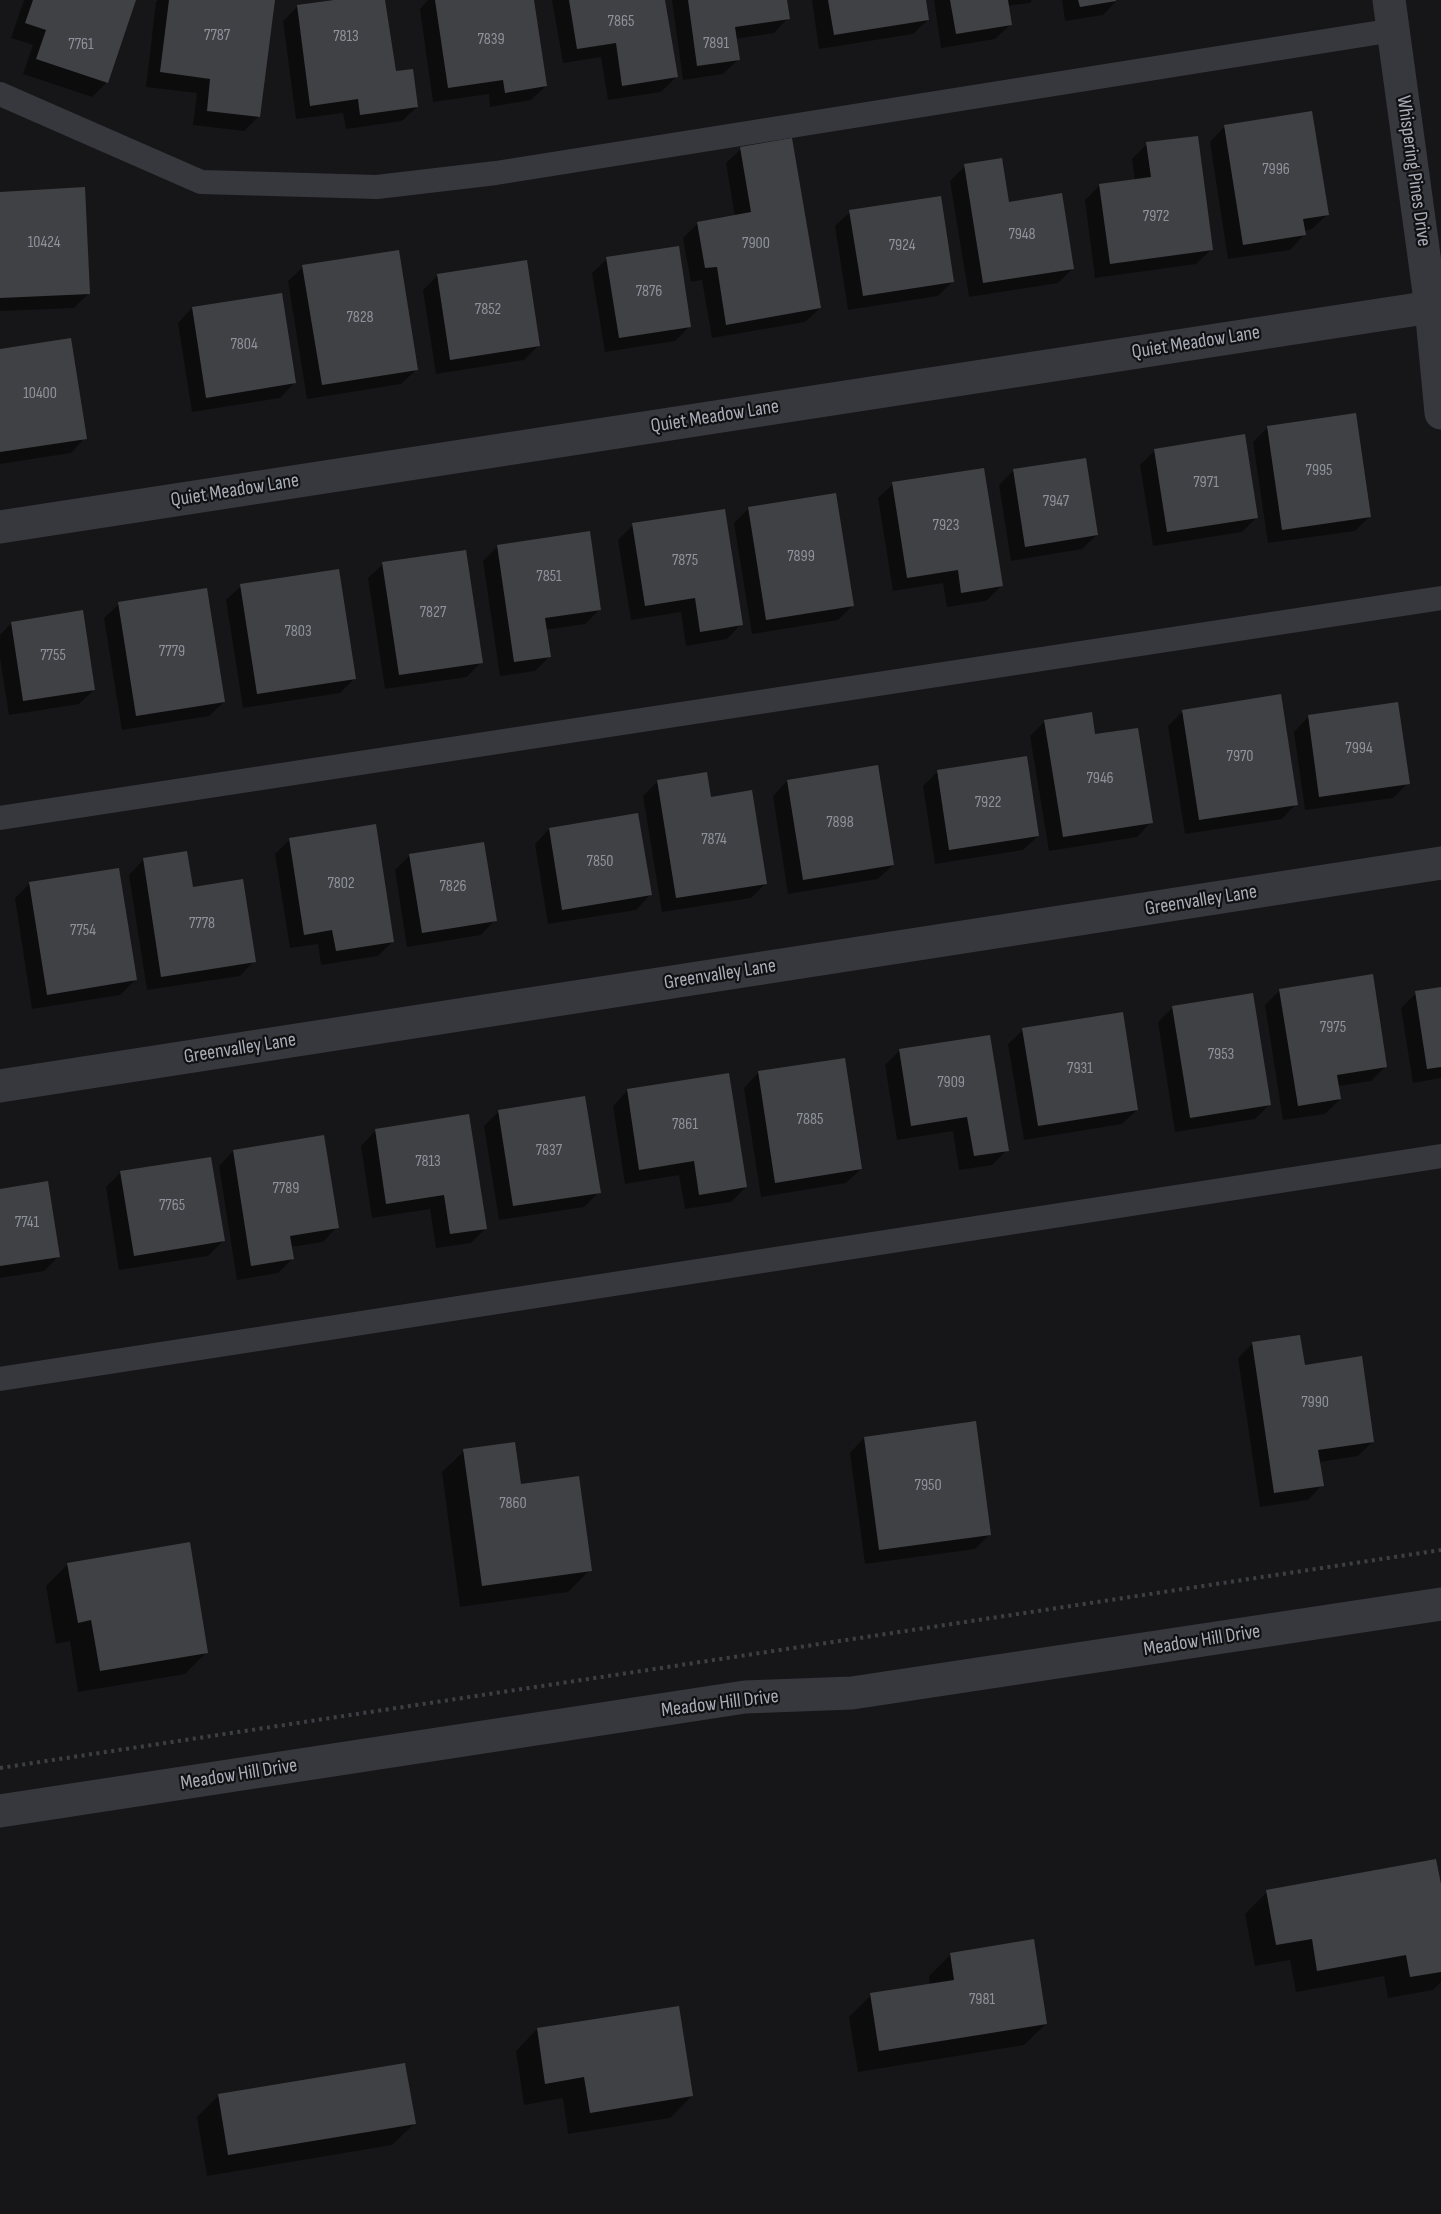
<!DOCTYPE html>
<html>
<head>
<meta charset="utf-8">
<style>
	body { margin:0 }
	canvas { display:block; background:#161618 }
</style>
</head>
<body>
<canvas width="1441" height="2214"></canvas>
<script>
const ctx = document.querySelector('canvas').getContext('2d');
ctx.lineJoin = 'round';
function paint(path, color) {
  ctx.fillStyle = color;
  ctx.fill(path, 'evenodd');
}
function trace(path, color, width, dash) {
  ctx.strokeStyle = color;
  ctx.lineWidth = width;
  ctx.lineCap = dash ? 'butt' : 'round';
  ctx.setLineDash(dash || []);
  ctx.stroke(path);
}
function label(font, color, halo, rows, align = 'center') {
  ctx.font = font + ' "Sofia Sans Condensed",sans-serif';
  ctx.lineWidth = 4.5;
  ctx.setLineDash([]);
  ctx.textBaseline = 'middle';
  ctx.strokeStyle = halo;
  ctx.fillStyle = color;
  for (const [text, x, y, turn = 0] of rows) {
    ctx.save();
    ctx.translate(x, y);
    ctx.rotate((+turn || 0) * Math.PI / 180);
    ctx.textAlign = isNaN(turn) ? turn : align;
    if (halo) ctx.strokeText(text, 0, 0);
    ctx.fillText(text, 0, 0);
    ctx.restore();
  }
}
paint(new Path2D(`
	M24 0H135L106 83 92 97 23 74 33 45 11 38Z
	M158 0H273L259 116 244 131 193 125 197 93 146 87 156 2Z
	M345 0H384L394 73 417 107 402 121 346 129 343 113 296 119 283 21 297 7Z
	M428 0H533L546 86 531 100 490 107 489 94 433 102 420 9Z
	M552 0H664L676 77 661 92 608 100 601 57 563 63Z
	M672 0H786L788 18 774 33 735 39 738 60 723 74 683 80Z
	M812 0H924L928 20 913 34 819 49Z
	M934 0H1032L1030 3 1007 6 1010 25 995 39 941 48Z
	M1062 0H1117L1103 15 1065 21Z
	M1224 127 1327 215 1312 229 1304 231V235L1290 250 1228 259 1210 142Z
	M1147 144 1211 250 1196 264 1095 278 1085 200 1100 185 1135 181 1132 159Z
	M741 149 820 308 805 322 712 338 702 280 691 282 683 238 698 223 735 217 726 163Z
	M965 166 1008 203 1073 268 1058 283 969 297 950 181Z
	M0 193 89 293 74 308 0 311Z
	M850 212 953 281 938 296 848 310 835 226Z
	M607 259 690 326 675 341 605 352 592 273Z
	M303 267 416 370 401 384 307 399 288 281Z
	M437 276 539 345 524 360 436 374 423 290Z
	M192 308 294 383 280 398 192 412 178 323Z
	M0 351 85 438 71 453 0 464Z
	M1268 427 1370 516 1355 531 1268 543 1253 442Z
	M1155 450 1257 517 1242 532 1153 546 1140 465Z
	M1013 471 1097 535 1082 549 1011 561 999 485Z
	M893 484 1001 586 986 601 947 607 943 583 893 591 878 498Z
	M749 508 853 605 838 620 752 634 734 523Z
	M633 525 741 624 727 639 686 646 681 612 631 620 618 540Z
	M498 546 600 609 585 624 545 630 550 656 535 671 500 676 483 561Z
	M383 564 481 662 467 677 385 689 368 578Z
	M241 586 355 678 340 693 243 708 226 600Z
	M119 604 224 702 209 716 122 730 104 618Z
	M11 623 94 690 79 704 9 715 0 658V635Z
	M1183 711 1296 804 1282 819 1185 834 1168 726Z
	M1308 717 1408 783 1393 798 1305 810 1294 732Z
	M1045 721 1094 736 1151 822 1137 837 1049 851 1030 736Z
	M937 772 1038 836 1023 850 935 864 923 786Z
	M658 781 710 798 766 883 751 898 662 912 643 796Z
	M787 781 893 865 878 879 788 894 773 796Z
	M549 829 650 895 636 910 548 924 535 844Z
	M290 839 393 941 378 956 321 965 318 944 290 948 275 854Z
	M410 855 495 920 481 935 407 947 395 870Z
	M143 860 192 888 254 961 240 976 147 990 129 875Z
	M30 883 135 980 120 995 32 1009 15 898Z
	M1441 989V1078L1413 1083 1401 1008 1416 993Z
	M1280 990 1386 1066 1371 1081 1338 1086 1340 1099 1325 1114 1283 1120 1265 1005Z
	M1173 1007 1269 1105 1255 1119 1175 1132 1158 1022Z
	M1023 1030 1137 1110 1122 1124 1024 1140 1008 1044Z
	M900 1050 1007 1150 992 1165 959 1170 953 1131 897 1140 885 1065Z
	M758 1073 861 1169 846 1183 761 1197 744 1088Z
	M728 1075 746 1187 731 1202 685 1209 679 1175 625 1184 613 1106 627 1091Z
	M499 1111 599 1192 584 1207 499 1220 484 1126Z
	M375 1131 486 1228 471 1243 436 1248 430 1209 372 1218 361 1146Z
	M233 1151 337 1227 323 1242 291 1247 292 1259 278 1273 237 1280 219 1166Z
	M121 1172 223 1241 208 1256 119 1270 106 1187Z
	M0 1190 59 1256 44 1271 0 1278Z
	M1253 1343 1304 1366 1373 1441 1358 1456 1319 1462 1322 1485 1308 1500 1260 1507 1238 1358Z
	M864 1438 990 1534 975 1549 865 1564 850 1453Z
	M464 1451 520 1486 590 1570 568 1592 460 1607 442 1472Z
	M68 1564 207 1652 185 1674 78 1692 70 1641 56 1644 46 1586Z
	M1267 1892H1441V1982L1433 1990 1388 1998 1384 1976 1296 1992 1290 1960 1255 1966 1245 1914Z
	M951 1954 1046 2024 1024 2045 858 2072 849 2017 871 1995 930 1985 929 1976Z
	M537 2029 692 2096 670 2118 568 2134 563 2098 524 2105 516 2051Z
	M219 2095 414 2124 392 2145 207 2176 197 2117Z`), '#0007');
paint(new Path2D(`
	M33 0H136L108 83 36 59 46 30 25 23Z
	M169 0H275L260 117 207 111 210 79 160 72Z
	M334 0H385L396 71 413 69 418 107 360 115 358 99 310 106 297 5Z
	M435 0H534L547 86 505 93 503 80 448 88Z
	M569 0H665L678 77 622 86 616 43 577 49Z
	M688 0H787L790 19 735 27 740 60 697 66Z
	M828 0H926L929 20 834 35Z
	M950 0H1008L1012 25 956 34Z
	M1078 0H1116V1L1080 7Z
	M1312 111 1329 215 1303 219 1306 235 1243 245 1224 125Z
	M1198 136 1213 250 1110 264 1099 184 1151 177 1146 142Z
	M792 138 821 308 726 325 717 267 705 268 697 222 751 212 740 147Z
	M1002 158 1009 202 1062 193 1074 269 983 283 964 164Z
	M85 187 90 294 0 298V192Z
	M941 196 954 282 863 296 849 210Z
	M679 246 691 327 619 338 606 257Z
	M399 250 418 370 322 385 302 265Z
	M527 260 540 346 450 360 437 274Z
	M282 293 296 383 206 398 192 307Z
	M71 338 87 439 0 452V349Z
	M1356 413 1371 517 1282 530 1267 426Z
	M1245 434 1258 518 1167 532 1154 449Z
	M1086 458 1098 535 1025 547 1013 469Z
	M984 468 1003 586 961 593 958 570 907 578 892 482Z
	M836 493 854 606 766 620 748 507Z
	M725 509 743 625 700 632 695 598 645 606 632 523Z
	M590 531 601 610 545 618 551 657 514 662 497 545Z
	M466 550 483 663 399 675 382 562Z
	M339 569 356 679 257 694 240 584Z
	M207 588 225 702 136 716 118 602Z
	M83 610 95 690 23 701 11 622Z
	M1281 694 1298 805 1199 820 1182 710Z
	M1398 702 1410 784 1319 797 1308 715Z
	M1092 712 1095 734 1138 728 1153 823 1063 837 1044 720Z
	M1027 756 1039 836 949 850 937 770Z
	M878 765 894 865 803 880 787 780Z
	M707 772 711 797 752 790 767 884 676 898 657 780Z
	M638 813 652 895 562 910 549 828Z
	M376 824 394 942 336 951 332 930 304 935 289 838Z
	M484 842 497 921 422 933 409 854Z
	M187 851 193 887 243 879 256 962 161 977 143 858Z
	M119 868 137 980 47 995 29 882Z
	M1373 974 1387 1067 1337 1075 1341 1099 1298 1106 1279 989Z
	M1441 987V1067L1427 1069 1415 991Z
	M1253 993 1271 1105 1190 1118 1172 1006Z
	M1123 1012 1138 1110 1038 1126 1022 1028Z
	M990 1035 1009 1151 974 1156 967 1117 911 1126 899 1049Z
	M845 1058 862 1169 775 1183 758 1071Z
	M729 1073 747 1187 699 1195 694 1161 639 1170 627 1089Z
	M585 1096 601 1193 513 1206 498 1110Z
	M469 1114 487 1229 450 1234 444 1195 386 1204 375 1129Z
	M324 1135 339 1228 290 1236 294 1259 251 1266 233 1150Z
	M211 1157 225 1241 134 1256 120 1171Z
	M48 1181 60 1257 0 1266V1189Z
	M1300 1335 1305 1365 1362 1356 1374 1442 1318 1450 1324 1486 1274 1493 1252 1342Z
	M976 1421 991 1535 879 1550 864 1437Z
	M515 1442 521 1484 579 1476 592 1571 482 1586 463 1449Z
	M190 1542 208 1653 100 1671 91 1620 78 1623 67 1563Z
	M1436 1859 1441 1884V1972L1410 1977 1406 1955 1317 1971 1312 1939 1276 1945 1266 1890Z
	M1034 1939 1047 2024 879 2051 870 1993 954 1980 950 1953Z
	M679 2006 693 2096 590 2113 584 2077 545 2084 537 2028Z
	M405 2063 416 2124 228 2155 218 2094Z`), '#404145');
trace(new Path2D(`
	M0 1768 1441 1550`), '#3d3f44', 4, [3, 4.5]);
trace(new Path2D(`
	M0 94 201 182 377 187 496 173 1394 30
	M0 818 1441 598
	M0 1379 1441 1156`), '#37383d', 24);
trace(new Path2D(`
	M1389 0 1431 307 1441 413
	M0 527 1431 307
	M0 1086 1441 863`), '#37383d', 33);
trace(new Path2D(`
	M0 1811 745 1697 852 1693 1441 1604`), '#37383d', 33);
label('16px', '#8e929b', null, [
	["7865",621,22],
	["7787",217,36],
	["7813",346,37],
	["7839",491,40],
	["7891",716,44],
	["7761",81,45],
	["7996",1276,170],
	["7972",1156,217],
	["7948",1022,235],
	["10424",44,243],
	["7900",756,244],
	["7924",902,246],
	["7876",649,292],
	["7852",488,310],
	["7828",360,318],
	["7804",244,345],
	["10400",40,394],
	["7995",1319,471],
	["7971",1206,483],
	["7947",1056,502],
	["7923",946,526],
	["7899",801,557],
	["7875",685,561],
	["7851",549,577],
	["7827",433,613],
	["7803",298,632],
	["7779",172,652],
	["7755",53,656],
	["7994",1359,749],
	["7970",1240,757],
	["7946",1100,779],
	["7922",988,803],
	["7898",840,823],
	["7874",714,840],
	["7850",600,862],
	["7802",341,884],
	["7826",453,887],
	["7778",202,924],
	["7754",83,931],
	["7975",1333,1028],
	["7953",1221,1055],
	["7931",1080,1069],
	["7909",951,1083],
	["7885",810,1120],
	["7861",685,1125],
	["7837",549,1151],
	["7813",428,1162],
	["7789",286,1189],
	["7765",172,1206],
	["7741",27,1223],
	["7990",1315,1403],
	["7950",928,1486],
	["7860",513,1504],
	["7981",982,2000]
]);
label('20px', '#a8adb8', '#111113', [
	["Whispering Pines Drive",1413,171,82],
	["Quiet Meadow Lane",1196,343,-9],
	["Quiet Meadow Lane",715,417,-9],
	["Quiet Meadow Lane",235,491,-9],
	["Greenvalley Lane",1201,901,-9],
	["Greenvalley Lane",720,975,-9],
	["Greenvalley Lane",240,1049,-9],
	["Meadow Hill Drive",1202,1641,-9],
	["Meadow Hill Drive",720,1704,-7],
	["Meadow Hill Drive",239,1775,-9]
]);
</script>
</body>
</html>
